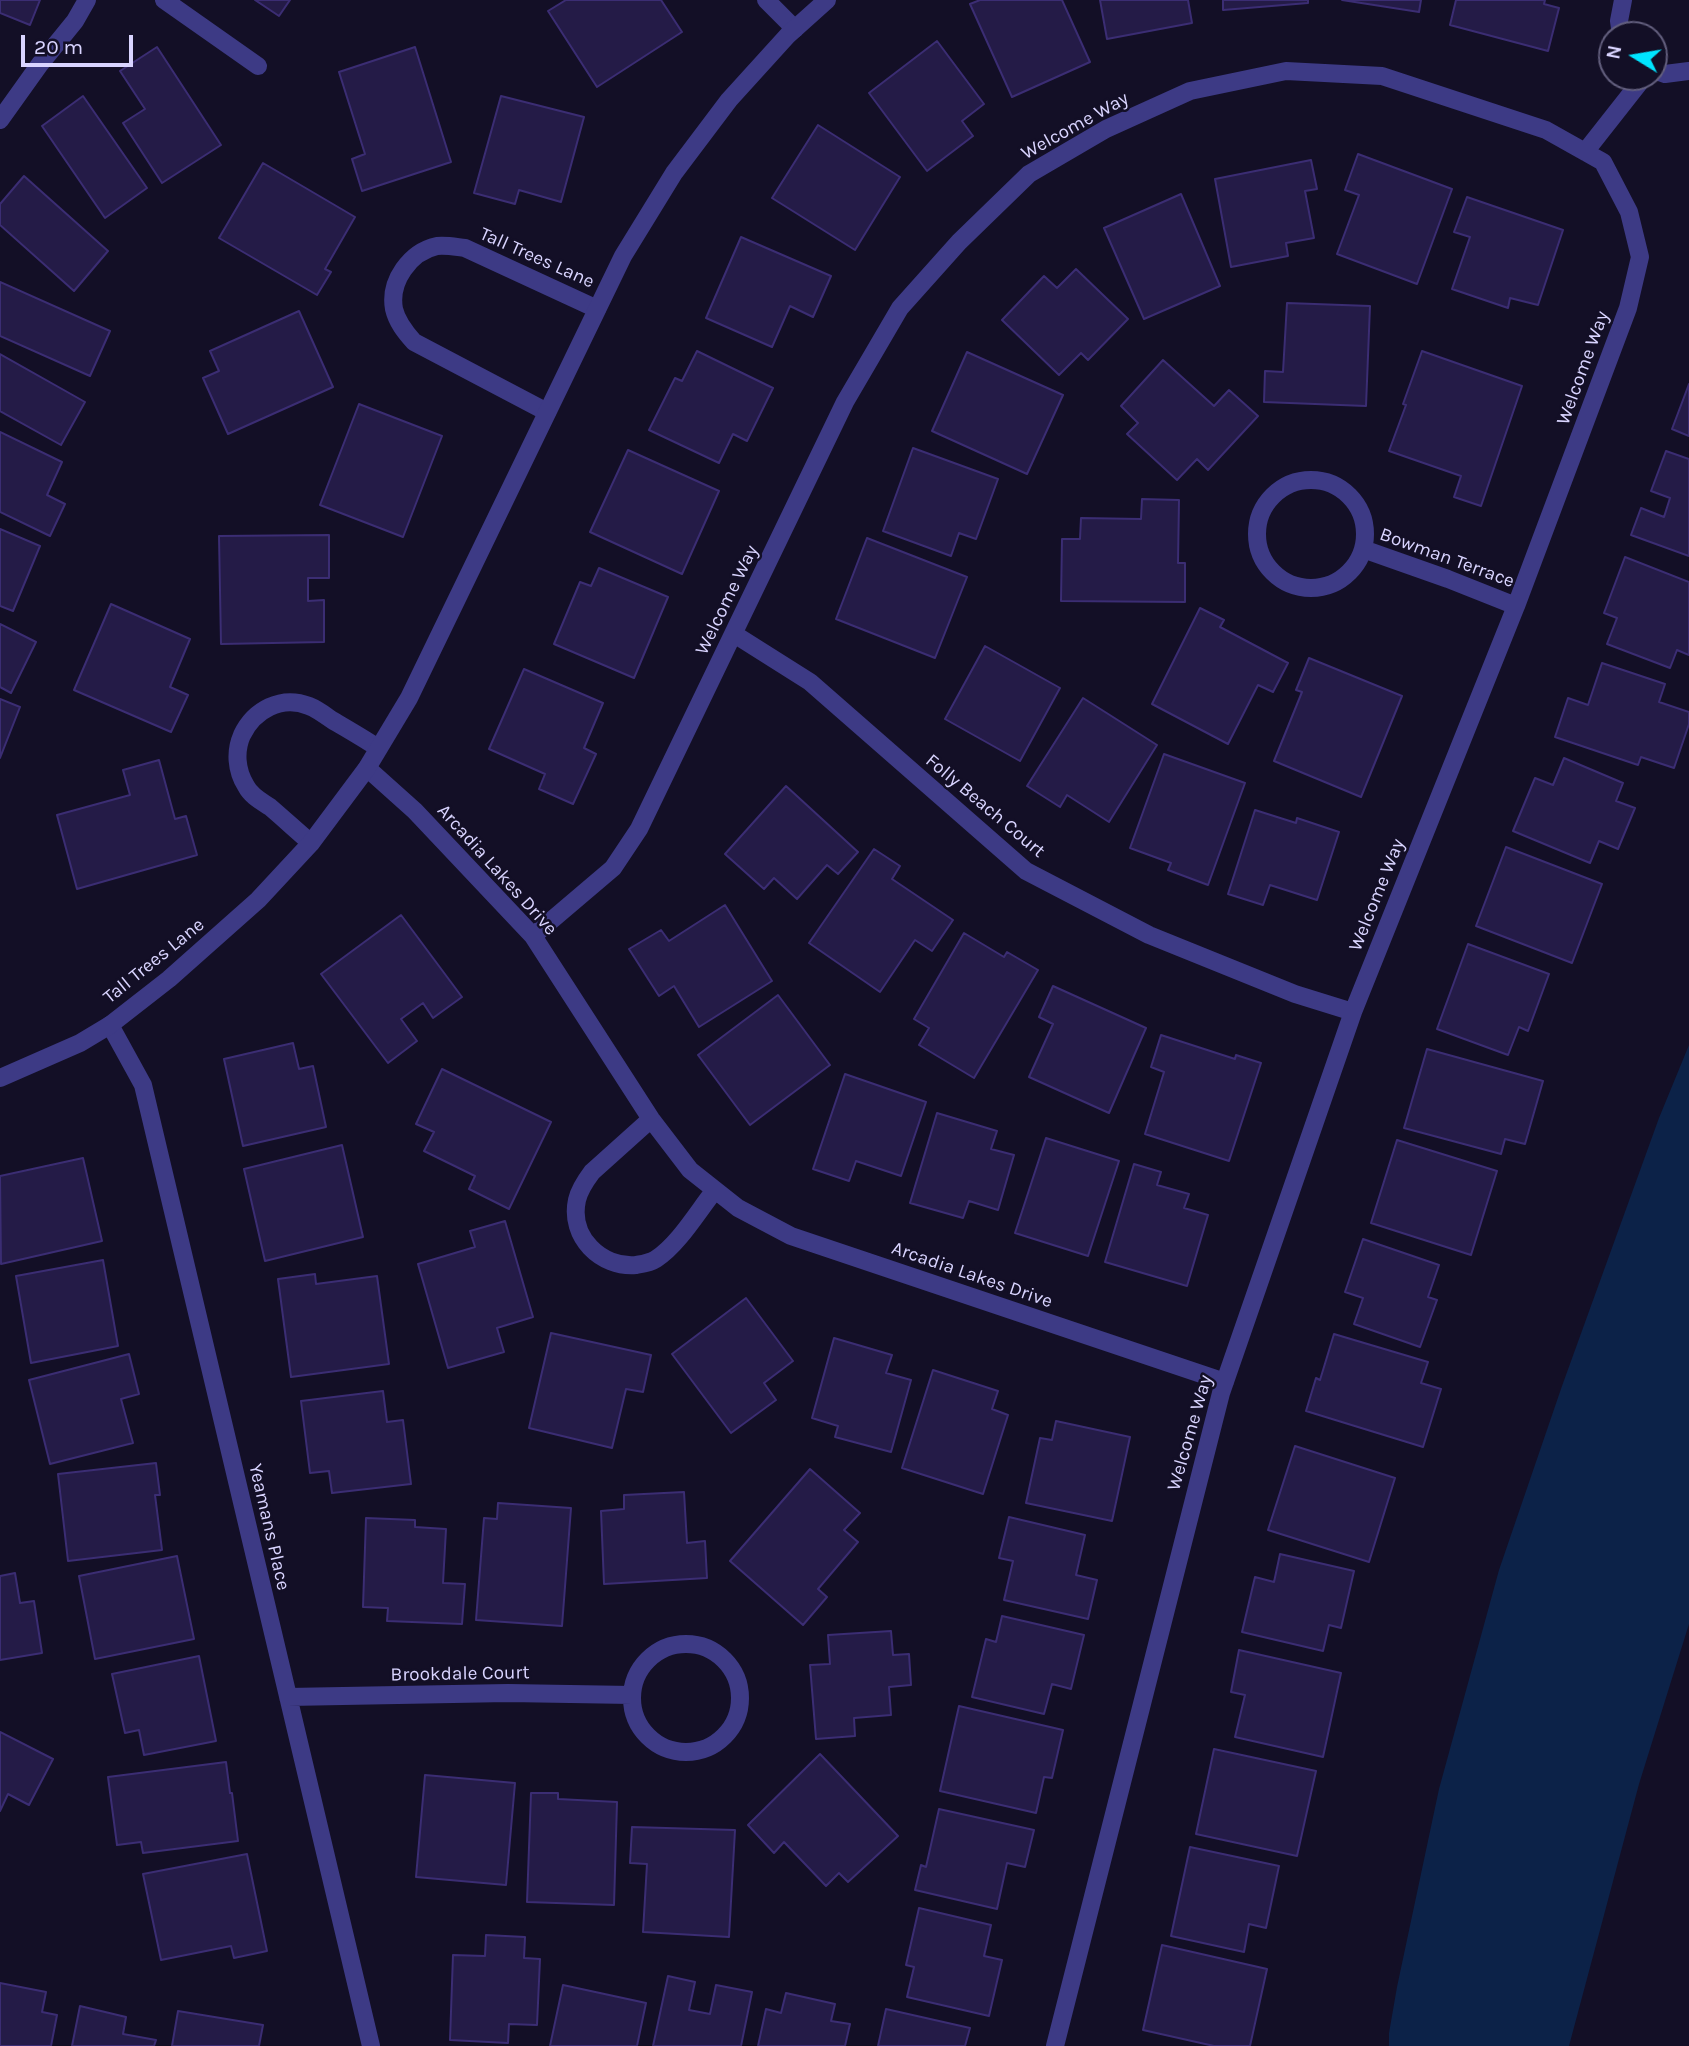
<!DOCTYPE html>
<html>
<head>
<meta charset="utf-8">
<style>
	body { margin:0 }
	#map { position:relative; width:1689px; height:2046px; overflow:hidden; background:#130f26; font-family:Karla,sans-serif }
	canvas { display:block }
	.north { position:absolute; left:1598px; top:21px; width:70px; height:70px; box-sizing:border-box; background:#130f26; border:2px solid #625e7d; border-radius:50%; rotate:281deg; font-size:19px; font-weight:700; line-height:28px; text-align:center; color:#d9d4ff }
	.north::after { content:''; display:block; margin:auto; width:24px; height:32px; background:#00e5ff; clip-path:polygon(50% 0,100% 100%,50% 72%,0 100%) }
	.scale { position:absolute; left:21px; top:35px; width:112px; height:32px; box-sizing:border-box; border:4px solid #d9d4ff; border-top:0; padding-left:9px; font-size:21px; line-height:24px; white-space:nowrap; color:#d9d4ff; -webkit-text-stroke:5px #130f26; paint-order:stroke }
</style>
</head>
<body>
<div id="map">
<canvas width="1689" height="2046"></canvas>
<div class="north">N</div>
<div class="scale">20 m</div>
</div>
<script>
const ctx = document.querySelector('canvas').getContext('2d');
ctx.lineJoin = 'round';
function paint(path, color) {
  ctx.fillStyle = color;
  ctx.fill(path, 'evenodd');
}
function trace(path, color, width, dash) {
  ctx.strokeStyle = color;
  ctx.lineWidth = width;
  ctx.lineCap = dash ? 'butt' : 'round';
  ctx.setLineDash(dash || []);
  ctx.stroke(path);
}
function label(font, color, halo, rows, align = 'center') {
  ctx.font = font + ' Karla,sans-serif';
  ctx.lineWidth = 5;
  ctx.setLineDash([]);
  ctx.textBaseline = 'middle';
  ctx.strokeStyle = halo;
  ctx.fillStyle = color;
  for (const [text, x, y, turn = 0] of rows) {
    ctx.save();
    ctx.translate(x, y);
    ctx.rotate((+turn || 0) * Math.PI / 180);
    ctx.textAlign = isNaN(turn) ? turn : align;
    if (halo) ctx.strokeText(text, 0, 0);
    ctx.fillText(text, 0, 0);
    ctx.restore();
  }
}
paint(new Path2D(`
	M1689 1045V1624L1639 1784 1569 2046H1389V2033L1397 1987 1439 1789 1499 1570 1562 1386 1659 1118Z`), '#0c2248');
const building = new Path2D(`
	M0 0H40L30 25 0 13Z
	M255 0H290L279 16Z
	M566 0H661L682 32 597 87 548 11Z
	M980 0H1062L1090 62 1012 97 970 4Z
	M1100 0H1188L1192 23 1107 39Z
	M1223 0H1308V3L1223 10Z
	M1342 0H1421L1419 12Z
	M1456 0H1545L1544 4 1559 8 1548 51 1450 25Z
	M937 41 984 104 962 121 973 136 927 171 869 93Z
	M157 47 221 145 162 183 123 123 145 109 120 71Z
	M415 47 451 162 362 191 352 159 365 154 339 72Z
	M83 96 147 188 105 218 42 126Z
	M501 96 584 117 561 202 519 190 515 204 474 193Z
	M818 125 900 177 855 250 772 198Z
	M1358 154 1452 189 1417 284 1337 254 1359 195 1345 190Z
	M1311 160 1317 189 1305 191 1314 238 1286 243 1288 256 1231 267 1215 179Z
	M263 163 355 217 325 269 331 272 317 295 219 238Z
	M24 176 108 251 74 291 0 225V204Z
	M1181 194 1220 286 1144 319 1104 228Z
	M1467 197 1563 230 1538 305 1510 298 1508 308 1452 289 1470 237 1454 232Z
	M741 237 831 276 813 317 790 306 772 347 706 318Z
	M1076 269 1128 319 1088 360 1081 353 1059 375 1002 320 1044 276 1057 288Z
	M0 282 110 331 90 376 0 336Z
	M1287 303 1370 306 1366 406 1264 402 1265 371 1283 372Z
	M299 311 333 387 228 434 203 378 219 371 210 351Z
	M697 351 773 388 747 441 733 434 719 463 649 430 675 378 682 381Z
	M1422 351 1522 386 1481 506 1454 497 1461 476 1389 451 1406 405 1403 404Z
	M967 352 1063 395 1027 474 932 431Z
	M0 354 85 402 61 445 0 411Z
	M1163 360 1214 406 1229 390 1258 416 1208 470 1197 459 1177 480 1127 434 1138 423 1121 406Z
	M1689 384V436L1672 429Z
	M359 404 442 436 403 537 320 505Z
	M0 432 62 462 47 495 65 504 50 536 0 512Z
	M913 448 998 479 976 539 959 533 951 556 883 531Z
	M628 450 719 491 682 574 590 532Z
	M1666 451 1689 459V556L1631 535 1641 508 1664 517 1670 498 1651 491Z
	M1142 499 1179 500 1178 563H1185V602L1061 601 1062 539H1080L1081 518 1141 519Z
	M0 529 40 546 13 611 0 606Z
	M329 535V578H308V601L324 600V642L221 644 219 536Z
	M867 538 967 577 935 658 836 619Z
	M1625 557 1689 582V655L1677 650 1670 668 1607 644 1617 618 1604 613Z
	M599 568 668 597 634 678 554 644 580 582 591 586Z
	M111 604 190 639 170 687 188 695 171 732 74 690Z
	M1200 608 1224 620 1220 627 1288 663 1273 692 1258 685 1228 744 1152 704Z
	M0 624 36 642 11 693 0 687Z
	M985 646 1060 688 1020 761 945 719Z
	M1309 658 1402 696 1361 797 1274 761 1302 692 1296 690Z
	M1602 663 1665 684 1659 702 1689 712V724L1674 768 1641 757 1638 765 1555 737 1568 698 1588 705Z
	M524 669 603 703 584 748 596 754 573 804 539 789 545 774 489 749Z
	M1083 698 1157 745 1109 822 1067 795 1060 807 1027 786Z
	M0 699 20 707 0 758Z
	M1164 754 1245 783 1208 885 1168 870 1171 863 1130 848Z
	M1564 758 1623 783 1616 801 1635 808 1618 849 1599 841 1590 863 1513 831 1535 778 1553 785Z
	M159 760 175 819 186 816 197 855 77 889 57 815 130 795 123 770Z
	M786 786 858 852 838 874 827 865 797 899 774 878 764 889 725 854Z
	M1255 810 1296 823 1297 818 1339 832 1317 900 1270 885 1263 905 1228 894Z
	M1506 847 1602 884 1572 963 1476 926Z
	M874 849 900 866 892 879 953 920 932 951 915 940 880 992 809 943Z
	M725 905 772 981 699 1027 674 986 659 996 629 949 661 930 669 941Z
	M401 915 462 997 433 1018 423 1003 401 1019 417 1041 388 1063 321 974Z
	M964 933 1004 957 1007 952 1038 970 974 1078 919 1045 929 1028 914 1019Z
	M1468 944 1549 974 1528 1031 1519 1027 1508 1055 1437 1029Z
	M1053 986 1146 1028 1109 1113 1029 1077 1053 1024 1039 1017Z
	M778 995 830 1065 750 1125 698 1055Z
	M1161 1035 1235 1059 1236 1055 1261 1063 1229 1161 1145 1134 1164 1072 1151 1067Z
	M293 1043 299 1069 313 1066 326 1127 243 1146 224 1059Z
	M1427 1049 1543 1081 1525 1144 1505 1139 1501 1154 1404 1128Z
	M442 1069 551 1122 509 1209 469 1189 475 1176 424 1151 434 1132 416 1124Z
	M845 1074 926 1102 901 1176 856 1161 849 1181 813 1169Z
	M937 1113 997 1131 991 1149 1014 1155 998 1210 969 1201 963 1218 910 1203Z
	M1046 1138 1119 1161 1088 1256 1015 1233Z
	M1397 1140 1497 1171 1471 1255 1371 1223Z
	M342 1145 363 1237 265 1261 244 1169Z
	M83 1158 102 1241 1 1264 0 1176Z
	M1134 1164 1161 1172 1157 1185 1189 1194 1184 1208 1208 1215 1187 1286 1105 1262Z
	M505 1221 533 1317 497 1328 504 1352 448 1368 418 1264 475 1247 470 1231Z
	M1363 1239 1439 1265 1428 1297 1437 1300 1420 1347 1354 1324 1363 1298 1345 1292Z
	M103 1260 118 1346 31 1363 16 1276Z
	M315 1274 316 1284 377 1276 389 1364 291 1377 278 1279Z
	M746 1298 793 1361 764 1383 776 1400 731 1433 672 1354Z
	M551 1333 651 1355 643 1392 626 1389 612 1448 529 1428Z
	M1334 1334 1428 1362 1421 1383 1441 1389 1423 1447 1306 1411 1316 1378 1320 1380Z
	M834 1338 892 1355 886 1373 911 1380 891 1452 835 1437 838 1426 812 1418Z
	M129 1354 139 1394 121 1399 133 1443 50 1464 29 1380Z
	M933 1370 998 1391 992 1409 1008 1415 983 1494 902 1468Z
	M383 1391 387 1422 403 1420 411 1484 332 1493 329 1471 310 1473 301 1401Z
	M1056 1421 1130 1437 1112 1521 1026 1503 1040 1438 1052 1440Z
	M1295 1446 1395 1478 1369 1562 1268 1530Z
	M156 1463 160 1495H155L162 1550 68 1561 58 1474Z
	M810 1469 860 1513 844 1530 858 1542 818 1589 827 1597 803 1625 730 1561Z
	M684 1492 687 1543 705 1541 707 1578 604 1584 601 1511 624 1509V1495Z
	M498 1503 571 1508 562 1626 476 1620 484 1518 497 1519Z
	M1009 1517 1085 1535 1076 1575 1097 1580 1088 1619 1004 1600 1013 1561 999 1558Z
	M366 1518 415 1520V1527L446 1529 443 1583 465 1584 462 1624 387 1621 388 1608 363 1607Z
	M1280 1554 1354 1571 1341 1628 1329 1625 1323 1651 1242 1632 1255 1577 1274 1582Z
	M177 1556 194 1639 95 1659 79 1576Z
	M15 1573 20 1603 34 1601 42 1653 0 1660V1576Z
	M1002 1616 1084 1635 1071 1689 1052 1684 1044 1714 972 1697 986 1639 996 1642Z
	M891 1631 893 1655 909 1654 911 1685 889 1687 891 1715 854 1718 855 1736 816 1739 810 1665 830 1664 828 1635Z
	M1239 1650 1341 1673 1323 1757 1235 1737 1245 1695 1231 1692Z
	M199 1656 216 1741 144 1755 139 1730 125 1733 112 1674Z
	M959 1706 1063 1730 1052 1778 1044 1777 1036 1813 940 1791Z
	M0 1732 53 1759 29 1805 8 1794 0 1811Z
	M1214 1749 1316 1771 1297 1856 1196 1834Z
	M820 1754 898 1836 848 1882 839 1873 826 1886 784 1842 774 1853 748 1825Z
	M226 1762 230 1793H232L238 1841 143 1853 141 1842 117 1845 108 1777Z
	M425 1775 515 1783 506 1885 416 1877Z
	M531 1793H558V1799L617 1802 614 1905 527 1902Z
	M939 1809 1034 1830 1025 1867 1007 1863 997 1909 915 1890 921 1865 926 1867Z
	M632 1827 735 1830 729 1937 643 1932 647 1864 630 1863Z
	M1190 1847 1279 1866 1266 1928 1249 1924 1244 1952 1171 1936Z
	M247 1854 267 1951 234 1958 231 1946 161 1960 143 1874Z
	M919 1908 991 1925 984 1956 1002 1960 989 2016 907 1997 914 1967 906 1965Z
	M486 1935 525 1937 524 1958 540 1959 537 2025 509 2024 508 2043 450 2040 453 1955 485 1956Z
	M1162 1945 1267 1969 1250 2046H1214L1143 2030Z
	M668 1976 695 1982 689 2010 710 2014 716 1985 752 1992 741 2046H653Z
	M0 1983 46 1992 42 2012 57 2015 51 2046H0Z
	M563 1985 646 2003 637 2046H550Z
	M786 1993 835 2004 831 2021 850 2024 845 2046H758L766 2009 781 2013Z
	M80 2006 126 2017 123 2034 156 2040 154 2046H72Z
	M886 2009 970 2028 965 2046H878Z
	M178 2011 263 2025 259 2046H172Z`);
paint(building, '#241b47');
trace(building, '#3b2d73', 2);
trace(new Path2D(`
	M164 0 258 66
	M766 0 795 29
	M1621 35 1619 21 1623 0
	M1654 70 1665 74 1689 71
	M0 120 40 64 75 21 87 0
	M1585 152 1644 77
	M547 412 414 342C405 332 397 322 394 309 389 281 410 252 437 246 447 245 456 247 465 248L597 309
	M1257 534a54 54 0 1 1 108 0a54 54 0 1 1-108 0Z
	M1363 549 1448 579 1516 606
	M734 634 810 682 1026 871 1149 935 1295 994 1353 1012
	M367 768 415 811 533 936 651 1119 690 1170 738 1208 791 1236 1225 1382
	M311 843C297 831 284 819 270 807 261 801 251 796 246 786 236 770 235 751 242 735 254 710 281 695 309 706 317 709 325 715 332 720 347 729 363 738 378 748
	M533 936 613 868 639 829 845 402 900 308 959 242 1029 174 1106 129 1190 91 1286 71 1382 76 1546 130 1603 162 1629 212 1640 257 1628 308 1516 606 1353 1012 1221 1393 1055 2046
	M110 1025 143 1085 371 2046
	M651 1119 592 1172C586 1180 579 1191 577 1200 569 1237 601 1268 636 1265 642 1264 650 1263 656 1259 679 1244 698 1211 715 1190
	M632 1698a54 54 0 1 1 108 0a54 54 0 1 1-108 0Z
	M288 1697 508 1693 632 1695`), '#3d3a85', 18);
trace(new Path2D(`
	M0 1078 80 1043 110 1025 169 979 258 900 311 843 367 768 409 698 623 256 674 173 729 100 788 35 827 0`), '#3d3a85', 18);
label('19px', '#d9d4ff', '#130f26', [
	["Welcome Way",1075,126,-29],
	["Tall Trees Lane",537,258,24],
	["Welcome Way",1583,368,-70],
	["Bowman Terrace",1447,558,20],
	["Welcome Way",727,600,-64],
	["Folly Beach Court",985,806,40],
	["Arcadia Lakes Drive",497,870,48],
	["Welcome Way",1377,895,-68],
	["Tall Trees Lane",154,961,-39],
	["Arcadia Lakes Drive",972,1275,19],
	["Welcome Way",1190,1433,-74],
	["Yeamans Place",269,1527,77],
	["Brookdale Court",460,1674,-1]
]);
</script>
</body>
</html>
